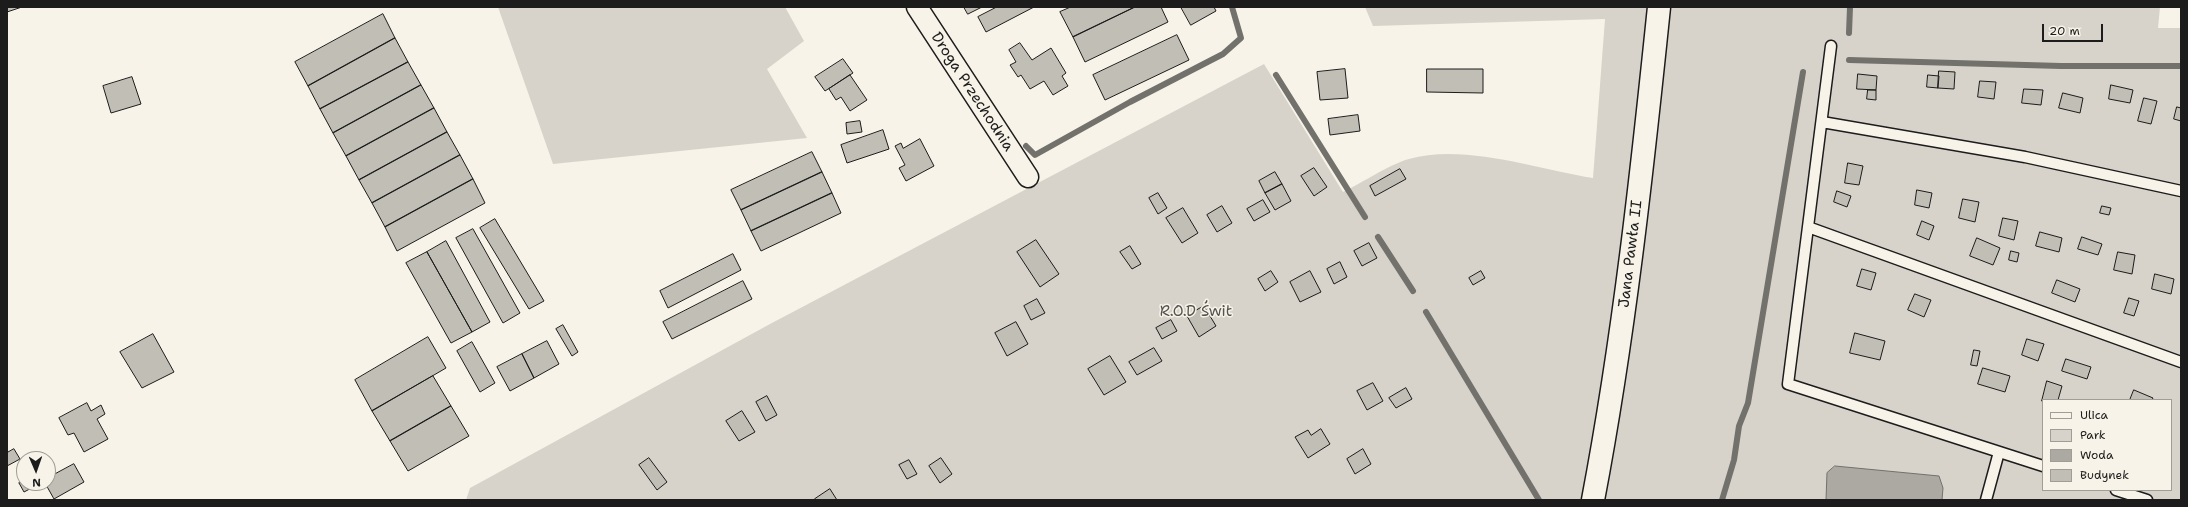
<!DOCTYPE html>
<html>
<head>
<meta charset="utf-8">
<style>
	body { margin:0 }
	#map { position:relative; width:2188px; height:507px; overflow:hidden; background:#f7f3e8; font-family:"Shantell Sans",sans-serif }
	canvas { display:block }
	.frame { position:absolute; inset:0; border:8px solid #1c1c1c; pointer-events:none }
	.legend { position:absolute; left:2042px; top:399px; width:130px; height:92px; box-sizing:border-box; background:#f7f3e8; border:1px solid #9f9d96; margin:0; padding:5px 7px; list-style:none; font-size:12px; color:#1c1c1c }
	.legend li { display:flex; align-items:center; gap:8px; height:20px }
	.legend b { width:20px; border:1px solid #9f9d96 }
	.north { position:absolute; left:16px; top:451px; width:40px; height:40px; box-sizing:border-box; background:#f7f3e8; border:1px solid #9f9d96; border-radius:50%; rotate:178deg; font-size:11px; font-weight:700; line-height:16px; text-align:center; color:#1c1c1c }
	.north::after { content:''; display:block; margin:auto; width:14px; height:18px; background:#1c1c1c; clip-path:polygon(50% 0,100% 100%,50% 72%,0 100%) }
	.scale { position:absolute; left:2042px; top:24px; width:61px; height:18px; box-sizing:border-box; border:2px solid #1c1c1c; border-top:0; padding-left:5px; font-size:12px; line-height:14px; white-space:nowrap; color:#1c1c1c; -webkit-text-stroke:3px #f7f3e8; paint-order:stroke }
</style>
</head>
<body>
<div id="map">
<canvas width="2188" height="507"></canvas>
<div class="frame"></div>
<ul class="legend">
<li><b style="height:5px;background:#f7f3e8"></b>Ulica</li>
<li><b style="height:11px;background:#d7d3cb"></b>Park</li>
<li><b style="height:11px;background:#aca9a2"></b>Woda</li>
<li><b style="height:11px;background:#c0beb5"></b>Budynek</li>
</ul>
<div class="north">N</div>
<div class="scale">20 m</div>
</div>
<script>
const ctx = document.querySelector('canvas').getContext('2d');
ctx.lineJoin = 'round';
function paint(path, color) {
  ctx.fillStyle = color;
  ctx.fill(path, 'evenodd');
}
function trace(path, color, width, dash) {
  ctx.strokeStyle = color;
  ctx.lineWidth = width;
  ctx.lineCap = dash ? 'butt' : 'round';
  ctx.setLineDash(dash || []);
  ctx.stroke(path);
}
function label(font, color, halo, rows, align = 'center') {
  ctx.font = font + ' "Shantell Sans",sans-serif';
  ctx.lineWidth = 3;
  ctx.setLineDash([]);
  ctx.textBaseline = 'middle';
  ctx.strokeStyle = halo;
  ctx.fillStyle = color;
  for (const [text, x, y, turn = 0] of rows) {
    ctx.save();
    ctx.translate(x, y);
    ctx.rotate((+turn || 0) * Math.PI / 180);
    ctx.textAlign = isNaN(turn) ? turn : align;
    if (halo) ctx.strokeText(text, 0, 0);
    ctx.fillText(text, 0, 0);
    ctx.restore();
  }
}
paint(new Path2D(`
	M498 7H785L804 41 767 69 807 138 553 164Z
	M1365 7H2160L2158 28H2181V500H466L470 488 770 324 1264 64 1343 192C1362 183 1390 164 1409 159 1463 143 1538 169 1593 178L1605 19 1373 26ZM2043 400H2171V490H2043Z`), '#d7d3cb');
const water = new Path2D(`
	M1835 466 1939 476 1943 488 1942 500H1826L1827 473Z`);
paint(water, '#aca9a2');
trace(water, '#72716c', 1);
trace(new Path2D(`
	M1849 33 1850 7
	M1849 60 2061 66H2181
	M1276 75 1365 217
	M1026 146 1035 155 1130 102 1223 54 1241 38 1232 7
	M1378 237 1413 291
	M1426 312 1539 500
	M1722 500 1734 460 1739 426 1748 403 1803 72`), '#72716c', 6);
const building = new Path2D(`
	M7 7H22L7 12Z
	M964 7H982L968 14Z
	M997 7H1034L986 32 978 17Z
	M1071 7H1135L1073 37 1060 12Z
	M1135 7H1161L1168 22 1085 62 1073 37Z
	M1181 7H1214L1216 11 1191 25Z
	M383 14 395 38 308 86 295 62Z
	M1177 35 1189 60 1105 100 1093 75Z
	M395 38 408 62 320 109 308 86Z
	M1020 43 1032 60 1051 48 1066 73 1062 76 1068 86 1053 95 1044 81 1030 89 1021 75 1018 77 1010 65 1016 62 1009 50Z
	M843 59 853 73 825 91 815 77Z
	M408 62 421 85 333 133 320 109Z
	M1345 69 1348 98 1320 100 1317 72Z
	M1427 69H1483V93L1427 92Z
	M1939 71 1955 72 1954 89 1938 88Z
	M1858 74 1877 76 1876 90 1857 89Z
	M850 75 867 100 850 111 841 97 836 100 829 89Z
	M1928 75 1939 76 1938 88 1927 87Z
	M132 77 141 104 111 113 103 86Z
	M1980 81 1996 82 1994 99 1978 97Z
	M421 85 434 108 346 156 333 133Z
	M2111 85 2133 90 2130 103 2109 99Z
	M2024 89 2043 90 2041 105 2022 103Z
	M1868 90H1876V100L1867 99Z
	M2063 93 2083 98 2080 113 2059 108Z
	M2144 98 2157 101 2151 124 2138 121Z
	M2177 107 2181 108V121L2174 119Z
	M434 108 447 132 359 180 346 156Z
	M1358 115 1360 131 1330 135 1328 119Z
	M860 121 862 132 847 134 846 123Z
	M883 130 889 149 847 163 841 145Z
	M447 132 460 155 372 203 359 180Z
	M920 139 934 166 906 181 899 168 905 165 895 146 901 143 903 148Z
	M812 152 822 172 741 210 731 190Z
	M460 155 473 179 385 227 372 203Z
	M1848 163 1863 166 1859 185 1845 183Z
	M1314 168 1327 187 1314 196 1301 176Z
	M1400 169 1406 179 1375 196 1370 186Z
	M822 172 832 193 751 231 741 210Z
	M1275 172 1282 184 1265 193 1259 181Z
	M473 179 485 203 397 251 385 227Z
	M1282 184 1291 201 1275 210 1265 193Z
	M1917 190 1932 193 1929 208 1915 205Z
	M1837 191 1851 196 1847 207 1834 202Z
	M832 193 841 213 761 251 751 231Z
	M1158 193 1167 208 1158 214 1149 198Z
	M1963 199 1979 202 1975 222 1959 218Z
	M1263 200 1270 212 1254 221 1247 209Z
	M1222 206 1232 223 1217 232 1207 215Z
	M2102 206 2111 208 2109 215 2100 213Z
	M1183 208 1198 233 1182 243 1166 218Z
	M2003 218 2018 221 2014 240 1999 236Z
	M495 219 544 301 529 309 480 228Z
	M1922 221 1934 226 1929 240 1917 235Z
	M473 229 520 313 503 323 456 238Z
	M2040 232 2062 238 2059 252 2036 246Z
	M2082 237 2102 244 2098 255 2078 249Z
	M1977 238 2000 248 1993 265 1970 256Z
	M1036 240 1059 274 1040 287 1017 252Z
	M446 241 490 322 472 332 427 252Z
	M1369 243 1377 258 1362 266 1354 251Z
	M1130 246 1141 264 1132 269 1120 252Z
	M2011 251 2019 253 2017 262 2009 260Z
	M427 252 472 332 451 343 406 263Z
	M2118 252 2135 255 2132 274 2114 270Z
	M733 254 741 270 668 308 660 291Z
	M1340 262 1347 277 1334 284 1327 269Z
	M1862 269 1876 273 1871 290 1857 286Z
	M1271 271 1278 282 1265 291 1258 279Z
	M1310 271 1321 292 1300 302 1290 282Z
	M1481 271 1485 278 1473 285 1469 278Z
	M2155 274 2174 279 2171 294 2152 289Z
	M2057 280 2080 289 2075 302 2052 293Z
	M743 281 752 299 672 339 663 322Z
	M1915 294 1931 300 1924 317 1908 310Z
	M2129 298 2139 301 2134 316 2124 313Z
	M1037 299 1045 313 1031 320 1024 306Z
	M1204 306 1216 326 1199 337 1187 316Z
	M1171 320 1177 331 1162 339 1156 328Z
	M1016 322 1028 344 1007 356 995 333Z
	M563 325 578 352 572 356 556 329Z
	M1855 333 1885 341 1880 360 1850 353Z
	M153 334 174 372 142 388 120 352Z
	M428 337 446 368 372 411 355 380Z
	M2027 339 2044 344 2038 361 2022 355Z
	M547 341 559 364 534 378 522 354Z
	M472 342 495 383 480 392 457 351Z
	M1154 348 1162 361 1137 375 1129 362Z
	M1974 350 1980 351 1977 366 1971 365Z
	M522 354 534 378 510 391 497 367Z
	M1110 356 1126 382 1104 395 1088 369Z
	M2066 359 2091 367 2087 379 2062 371Z
	M1983 368 2010 376 2005 392 1978 384Z
	M433 376 451 406 390 441 372 411Z
	M2047 381 2062 386 2058 400 2042 401Z
	M1373 383 1383 401 1367 410 1357 391Z
	M1406 388 1412 399 1396 408 1389 398Z
	M2134 390 2153 398 2152 400H2130Z
	M767 396 777 415 766 421 756 402Z
	M87 403 91 411 101 405 105 414 97 419 108 439 84 452 74 433 68 435 59 418Z
	M451 406 469 436 408 471 390 441Z
	M742 411 755 432 739 441 726 421Z
	M1321 429 1330 444 1308 458 1295 437 1308 430 1311 435Z
	M14 449 20 459 7 466V453Z
	M1363 449 1371 464 1355 474 1347 459Z
	M649 458 667 482 657 490 639 465Z
	M941 458 952 474 940 483 929 466Z
	M909 460 917 474 907 479 899 465Z
	M74 464 84 482 54 499 45 483H48V478Z
	M24 480V483H41L24 492 19 483Z
	M830 489 837 500H816L815 499Z`);
paint(building, '#c0beb5');
trace(building, '#1c1c1c', 1);
const lane = new Path2D(`
	M1831 46 1788 384 2043 466
	M1822 122 2025 157 2181 191
	M1808 227 2181 362
	M2116 490 2147 500
	M1986 500 1999 452`);
const street = new Path2D(`
	M917 7 1028 177`);
const primary = new Path2D(`
	M1593 500C1624 337 1642 172 1659 7`);
trace(lane, '#1c1c1c', 13);
trace(street, '#1c1c1c', 23);
trace(primary, '#1c1c1c', 25);
trace(lane, '#f7f3e8', 10);
trace(street, '#f7f3e8', 20);
trace(primary, '#f7f3e8', 22);
label('15px', '#1c1c1c', '#f7f3e8', [
	["Droga Przechodnia",972,92,57],
	["Jana Pawła II",1631,254,-83]
]);
label('15px', '#545351', '#f7f3e8', [
	["R.O.D Świt",1196,312]
]);
</script>
</body>
</html>
